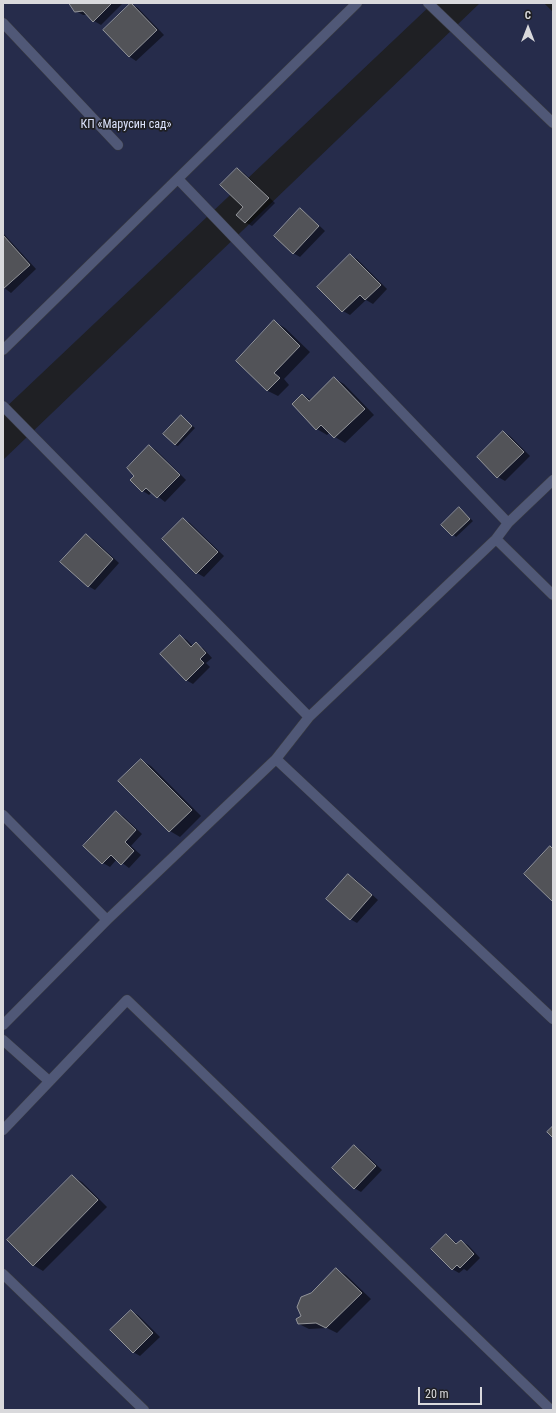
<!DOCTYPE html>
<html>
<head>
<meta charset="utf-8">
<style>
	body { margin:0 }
	#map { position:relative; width:556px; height:1413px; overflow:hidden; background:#1f2024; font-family:"Roboto Condensed",sans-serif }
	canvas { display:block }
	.frame { position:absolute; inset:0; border:4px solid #d9d9dc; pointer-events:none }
	.north { position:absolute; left:508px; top:8px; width:40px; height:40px; -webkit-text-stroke:3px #1f2024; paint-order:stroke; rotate:0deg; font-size:11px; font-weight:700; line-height:16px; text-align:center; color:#d9d9dc }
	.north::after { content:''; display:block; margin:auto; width:14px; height:18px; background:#d9d9dc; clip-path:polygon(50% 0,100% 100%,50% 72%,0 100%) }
	.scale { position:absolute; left:418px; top:1387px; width:64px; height:18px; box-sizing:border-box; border:2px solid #d9d9dc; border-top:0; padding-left:5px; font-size:12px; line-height:14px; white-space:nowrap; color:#d9d9dc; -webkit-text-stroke:3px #1f2024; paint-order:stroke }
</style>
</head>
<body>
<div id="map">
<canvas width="556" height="1413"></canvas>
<div class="frame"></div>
<div class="north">С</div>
<div class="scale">20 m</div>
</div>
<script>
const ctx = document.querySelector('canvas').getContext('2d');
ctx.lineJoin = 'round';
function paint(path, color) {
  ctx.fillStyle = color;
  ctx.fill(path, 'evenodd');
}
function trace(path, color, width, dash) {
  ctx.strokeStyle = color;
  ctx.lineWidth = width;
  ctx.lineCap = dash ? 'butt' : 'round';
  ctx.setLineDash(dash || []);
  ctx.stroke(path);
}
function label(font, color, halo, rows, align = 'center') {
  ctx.font = font + ' "Roboto Condensed",sans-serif';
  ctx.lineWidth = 3.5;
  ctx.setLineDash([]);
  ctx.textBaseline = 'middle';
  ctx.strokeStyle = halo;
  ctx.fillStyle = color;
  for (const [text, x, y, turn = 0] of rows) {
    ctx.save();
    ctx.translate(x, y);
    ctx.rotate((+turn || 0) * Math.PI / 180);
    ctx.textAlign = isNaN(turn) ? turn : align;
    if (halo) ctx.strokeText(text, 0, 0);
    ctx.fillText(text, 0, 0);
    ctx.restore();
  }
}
paint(new Path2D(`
	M3 3H433L3 410Z
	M480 3H544L553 12V1410H3V460Z`), '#262c4b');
paint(new Path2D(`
	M70 3H123L101 25 94 21 88 15H83L76 11Z
	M131 4 138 8 164 35 136 61 130 57 104 30Z
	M238 169 244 173 275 203 252 226 245 222V207Z
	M300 210 307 214 325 231 300 257 293 253Z
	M3 233 36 269 11 293 3 287Z
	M351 256 357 259 387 289 373 304 366 300 350 315 343 311 319 287Z
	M275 322 285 328 310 352 284 379 289 385 278 396 268 391 237 361Z
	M334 378 344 384 374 415 345 443 335 437 330 432 327 435 317 429 303 395 311 400Z
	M181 416 195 428 178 446 175 445Z
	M504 432 510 436 530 456 505 481 498 477Z
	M150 446 156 450 186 480 165 502 152 492 149 495 143 491 136 476Z
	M459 508 473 521 456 537 443 525Z
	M183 519 190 523 224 556 204 577 197 573Z
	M86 535 93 539 119 563 95 590 88 586Z
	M180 636 187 640 193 646 196 644 203 648 212 658 206 663 210 667 193 684 186 680Z
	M141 760 151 766 201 816 180 837 170 831 120 781Z
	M116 812 123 816 142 834 131 846 141 855 129 868 117 859 110 867 103 863Z
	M349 875 355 879 378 900 357 923 350 919Z
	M355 1146 361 1150 382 1170 361 1192 354 1188Z
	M72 1176 82 1182 107 1207 43 1271 33 1265Z
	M446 1235 458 1244 461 1241 468 1245 480 1258 467 1271 464 1269 459 1273 452 1269Z
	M336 1269 346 1275 371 1299 337 1333 327 1328 309 1329 299 1324 311 1294Z
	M131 1311 138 1315 160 1337 140 1356 133 1352Z`), '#0007');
const building = new Path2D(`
	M69 3H112L93 22 83 11 75 12Z
	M131 3 157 30 129 57 103 30Z
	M237 168 269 198 245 223 236 215 243 207 220 185Z
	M300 208 319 226 293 254 274 236Z
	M3 235 30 265 3 289Z
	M350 254 381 285 365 300 360 295 342 312 317 287Z
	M274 320 300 346 274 373 280 378 267 391 236 361Z
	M334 377 365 409 334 438 321 425 316 430 292 404 302 394 309 401Z
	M181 415 192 426 175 445 163 434Z
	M503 431 524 452 497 478 477 457Z
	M149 445 180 475 157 498 146 488 142 492 130 480 134 476 127 468Z
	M459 507 470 519 452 536 441 525Z
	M183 518 218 552 196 574 162 539Z
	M86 534 113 559 88 587 60 562Z
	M180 635 191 647 196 642 206 653 200 659 204 663 186 681 160 654Z
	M141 759 192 810 169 832 118 781Z
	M116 811 136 830 125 842 134 851 121 865 111 855 102 864 83 846Z
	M550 846 553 849V902L524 874Z
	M348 874 372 895 350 920 326 899Z
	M553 1126V1138L547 1132Z
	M354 1145 376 1166 354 1189 332 1168Z
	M72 1175 98 1200 33 1266 7 1240Z
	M446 1234 456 1244 461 1240 474 1254 460 1268 457 1265 452 1270 431 1249Z
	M336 1268 362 1293 326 1328 316 1323 298 1324 296 1319 301 1316 297 1307 301 1297 311 1293Z
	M131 1310 153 1333 133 1353 110 1330Z`);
paint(building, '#525358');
trace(building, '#93959a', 1);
const minor = new Path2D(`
	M428 3 553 123
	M3 23 118 145
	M178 179 508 523
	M3 350 357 3
	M3 406 309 717
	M496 539 553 595
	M276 759 553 1019
	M3 815 107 920
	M3 1025 107 920 276 759 309 717 496 539 508 523 553 480
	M3 1040 49 1081
	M3 1130 127 1000 551 1410
	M3 1274 144 1410`);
trace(minor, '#393a3e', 11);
trace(minor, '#505877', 10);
label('12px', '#dbe2fb', '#1f2024', [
	["КП «Марусин сад»",126,125]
]);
</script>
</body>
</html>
